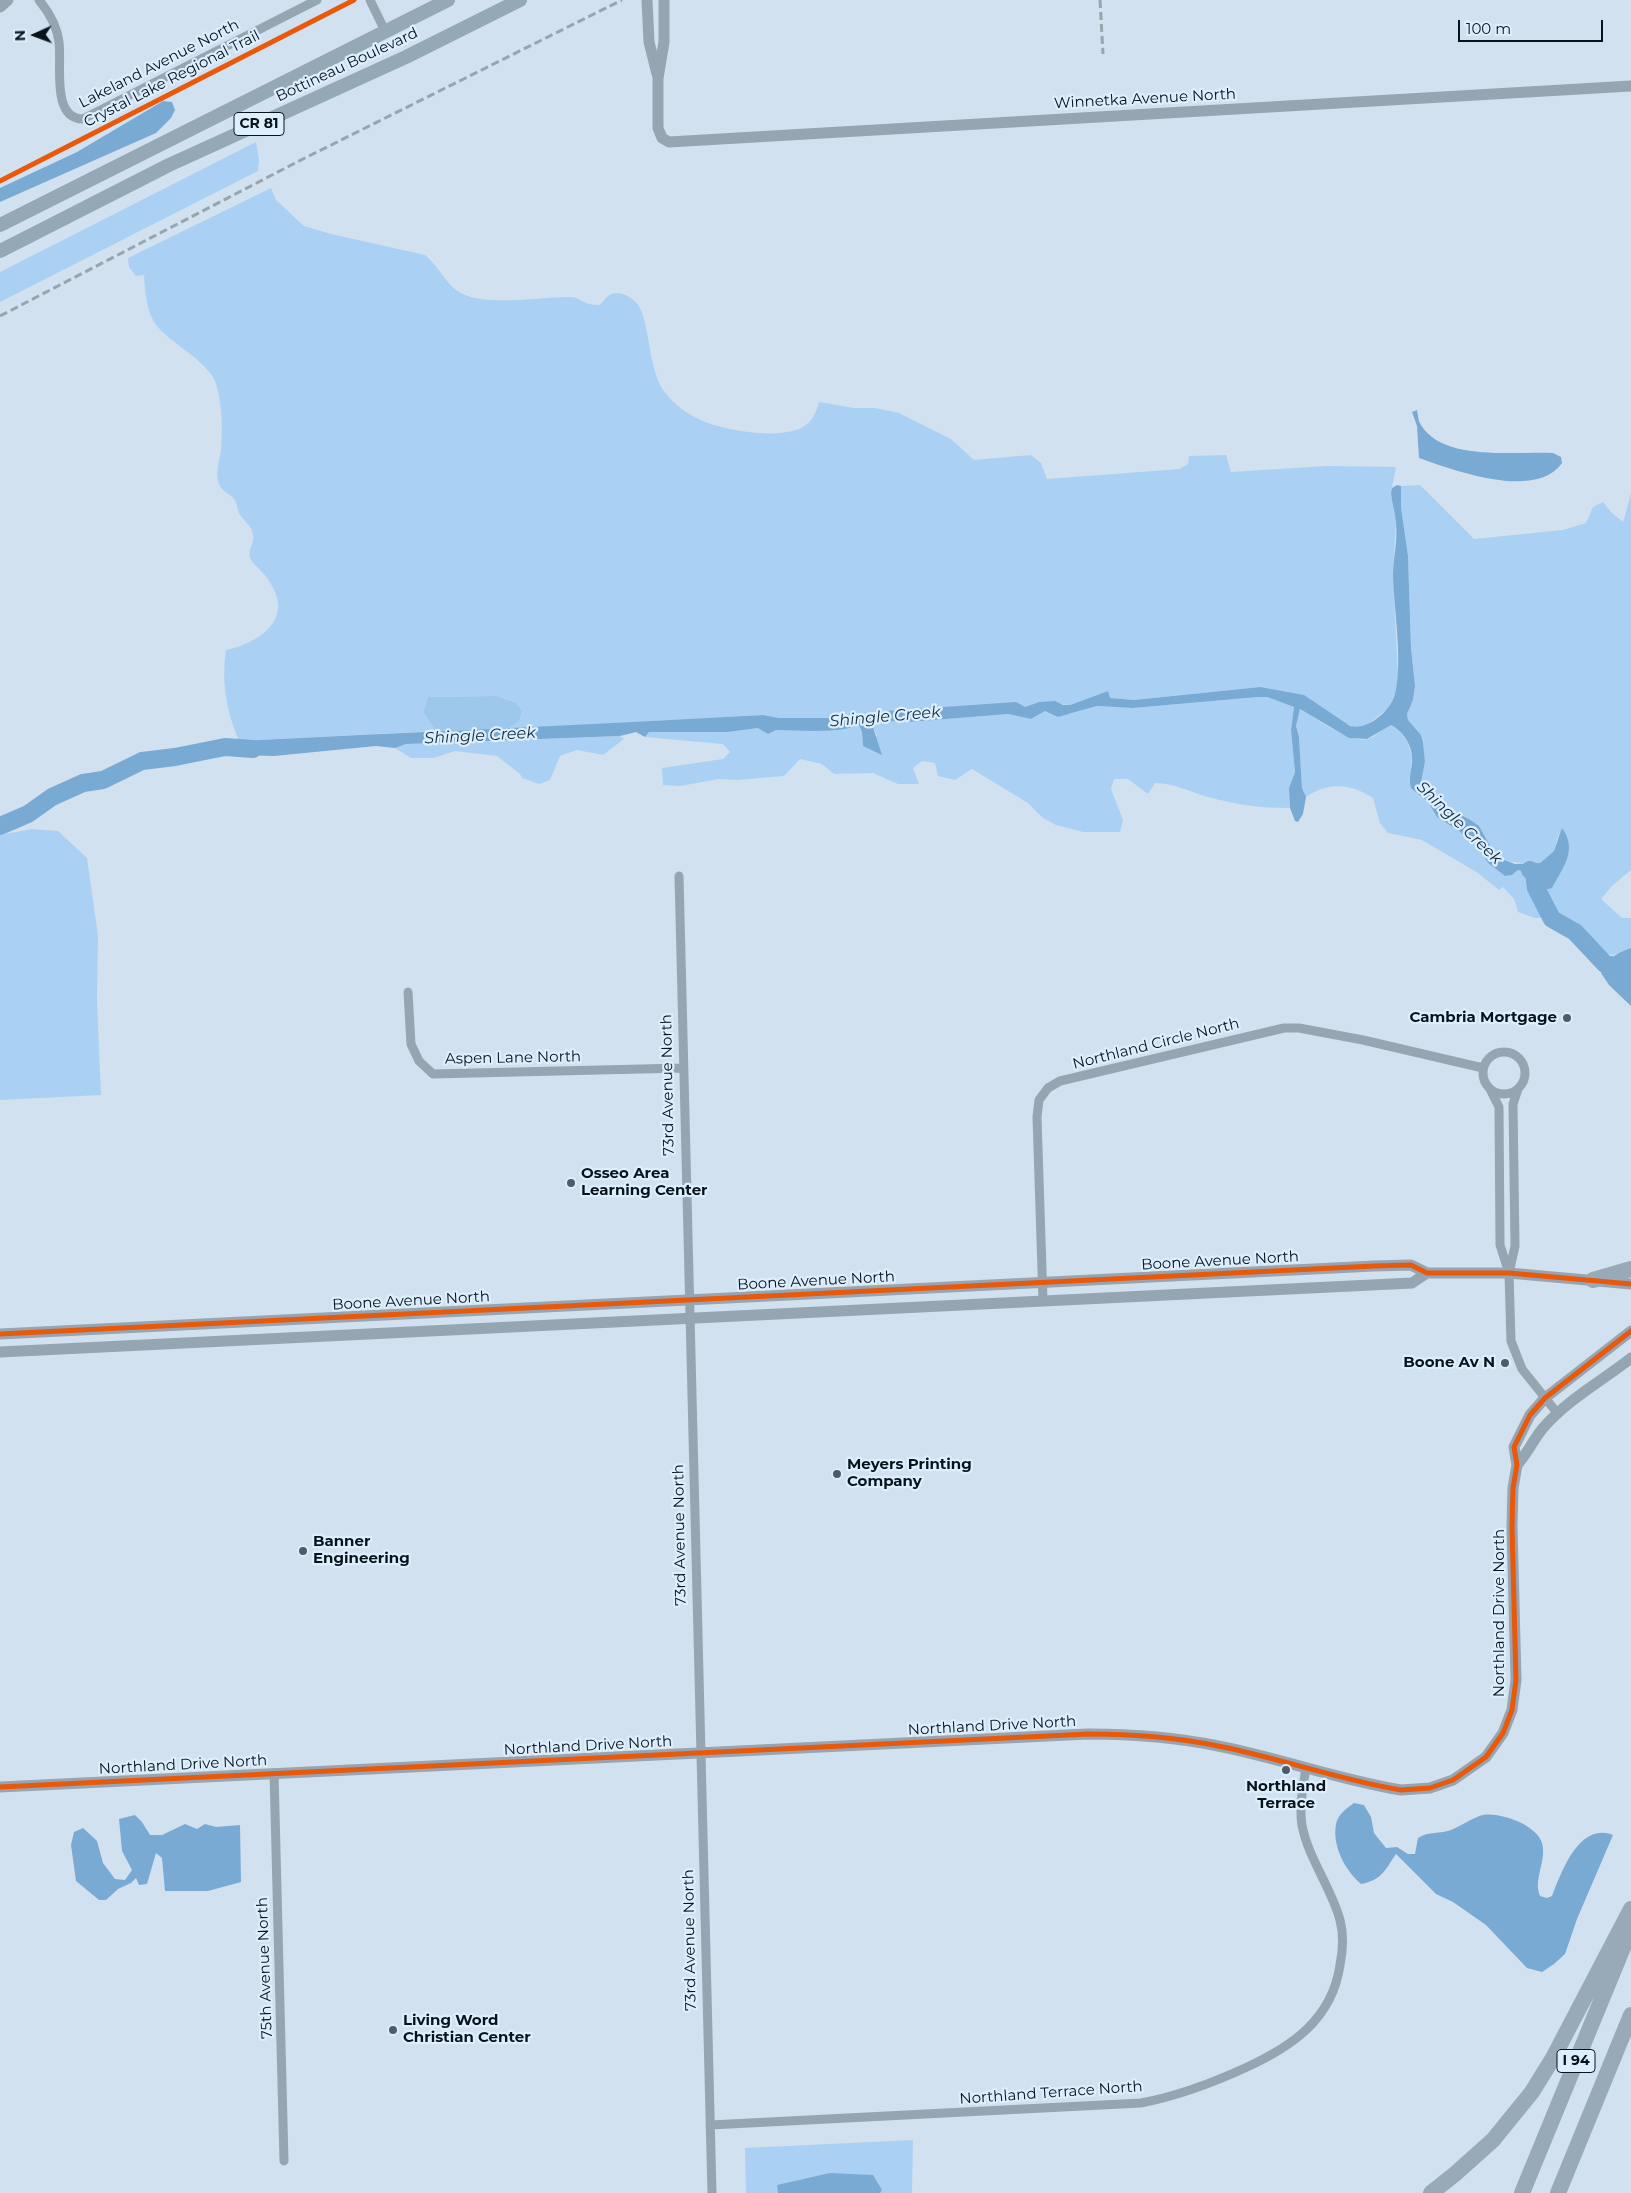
<!DOCTYPE html>
<html>
<head>
<meta charset="utf-8">
<style>
	body { margin:0 }
	#map { position:relative; width:1631px; height:2193px; overflow:hidden; background:#d2e1ef; font-family:Montserrat,sans-serif }
	canvas { display:block }
	.north { position:absolute; left:10px; top:10px; width:50px; height:50px; -webkit-text-stroke:4px #ddeefd; paint-order:stroke; rotate:268deg; font-size:14px; font-weight:700; line-height:20px; text-align:center; color:#09131c }
	.north::after { content:''; display:block; margin:auto; width:18px; height:22px; background:#09131c; clip-path:polygon(50% 0,100% 100%,50% 72%,0 100%) }
	.scale { position:absolute; left:1458px; top:20px; width:145px; height:22px; box-sizing:border-box; border:2px solid #09131c; border-top:0; padding-left:6px; font-size:15px; line-height:18px; white-space:nowrap; color:#09131c; -webkit-text-stroke:4px #ddeefd; paint-order:stroke }
</style>
</head>
<body>
<div id="map">
<canvas width="1631" height="2193"></canvas>
<div class="north">N</div>
<div class="scale">100 m</div>
</div>
<script>
const ctx = document.querySelector('canvas').getContext('2d');
ctx.lineJoin = 'round';
function paint(path, color) {
  ctx.fillStyle = color;
  ctx.fill(path, 'evenodd');
}
function trace(path, color, width, dash) {
  ctx.strokeStyle = color;
  ctx.lineWidth = width;
  ctx.lineCap = dash ? 'butt' : 'round';
  ctx.setLineDash(dash || []);
  ctx.stroke(path);
}
function label(font, color, halo, rows, align = 'center') {
  ctx.font = font + ' Montserrat,sans-serif';
  ctx.lineWidth = 4.5;
  ctx.setLineDash([]);
  ctx.textBaseline = 'middle';
  ctx.strokeStyle = halo;
  ctx.fillStyle = color;
  for (const [text, x, y, turn = 0] of rows) {
    ctx.save();
    ctx.translate(x, y);
    ctx.rotate((+turn || 0) * Math.PI / 180);
    ctx.textAlign = isNaN(turn) ? turn : align;
    if (halo) ctx.strokeText(text, 0, 0);
    ctx.fillText(text, 0, 0);
    ctx.restore();
  }
}
paint(new Path2D(`
	M256 142 259 159 258 171 0 302V272Z
	M271 188 276 200 304 226 331 234 425 255C437 265 445 281 456 290 481 309 542 296 571 297 582 298 585 306 600 305 603 302 607 296 611 294 621 290 636 299 640 308 650 329 649 371 664 391 673 404 688 415 703 421 726 431 785 441 806 425 813 420 817 410 819 402L854 408H875L899 413 951 439 974 460 1031 455 1041 463 1047 479 1180 469 1188 464 1189 456 1226 455 1231 472 1327 466 1396 467 1391 493 1396 524 1393 575 1398 675 1395 696 1389 708 1367 725 1356 728 1260 687 1134 700 1109 698 1108 691 1070 705 1039 702 1025 707 886 711 850 718H779L763 715 508 729 519 722 522 712 516 703 497 696 428 697 423 712 436 731 239 741C227 712 221 683 226 650 253 645 291 623 274 590 271 583 266 576 261 571 258 567 253 564 251 560 246 551 255 544 253 535 252 525 243 521 239 513 237 508 237 503 234 499 230 494 222 491 220 486 214 475 220 460 221 449 223 431 222 393 213 377 199 355 163 339 153 320 146 306 145 290 144 275L136 276 129 267 128 258Z
	M1420 485 1474 539 1563 530 1586 523 1593 507 1603 502 1611 512 1623 522 1631 494V870L1612 886 1601 899 1622 918H1631V948L1613 955 1602 954C1592 933 1575 930 1558 917 1550 910 1546 898 1542 889L1552 887 1559 833 1554 851 1540 863C1484 864 1502 854 1470 820 1465 815 1456 814 1449 809 1439 803 1430 791 1421 782L1425 762 1421 735 1408 720 1407 714 1413 700 1415 686 1411 648 1408 556 1401 507V486Z
	M1258 697H1267L1294 707 1291 730 1295 772 1289 788 1290 808C1259 808 1238 805 1208 797 1190 792 1174 783 1155 783L1148 794 1128 779H1114L1111 789 1123 820 1120 832H1083L1056 825 1043 818 1028 803 972 769 955 780 938 776 935 763 922 761 913 768 919 784H898L873 773 834 774 822 764 800 759 784 776 737 780 719 779 680 786 663 785 662 768 723 759 730 752 723 744 645 737 649 732H728L758 728 776 730 851 728 859 724 862 732 863 746 877 736 872 724 887 721 909 722 1008 714 1031 719 1045 711 1070 714 1097 706 1133 708Z
	M1300 709C1317 718 1349 744 1368 739 1375 737 1383 728 1391 725L1397 727 1408 743 1412 756 1411 767 1421 797 1428 802 1437 817 1459 831 1470 841 1476 843 1488 863 1505 876 1512 875 1518 870 1528 873 1534 893 1547 918H1535L1518 912 1514 899 1503 887 1499 890 1478 873 1422 840 1388 833 1380 823 1373 798C1351 783 1327 782 1306 797L1302 788 1299 737 1296 726Z
	M620 736 624 739 603 755 577 750 560 756 550 780 539 784 522 778 520 774 497 756 455 751 434 758H411L395 748 406 744Z
	M32 829 58 831 87 858 98 936 97 1000 101 1095 0 1100V835Z
	M913 2140 912 2193H746L745 2148Z`), '#aad1f3');
paint(new Path2D(`
	M497 696 516 703 522 711 519 722 508 729 436 731 423 712 428 697Z`), '#9dc7eb');
paint(new Path2D(`
	M163 101 172 102 175 110 171 118 156 133 0 202V188L77 152Z
	M1417 410C1418 414 1418 421 1421 425 1443 462 1516 451 1553 453L1561 457 1562 463C1536 501 1453 470 1419 458L1417 426 1412 412Z
	M1397 485 1401 486V507L1408 556 1411 648 1415 686 1413 700 1407 714 1408 720 1421 735 1423 743 1425 762 1421 782 1449 809 1469 819 1479 826 1496 857 1515 864 1540 863 1554 851 1562 828C1578 850 1563 867 1552 888L1534 893 1528 873 1518 870 1512 875 1505 876 1488 863 1476 843 1470 841 1459 831 1437 817 1428 802 1411 788C1408 776 1413 768 1412 757 1412 745 1402 730 1391 725L1367 739 1349 738 1300 709 1296 726 1299 737 1302 788 1306 797 1303 814 1298 822 1295 821 1290 808 1289 788 1295 772 1291 730 1294 707 1267 697H1258L1133 708 1097 706 1058 717 1045 711 1031 719 1008 714 909 722 887 721 872 724 882 755 863 746 862 732 859 725C836 734 800 730 776 730L768 734 758 728 728 732H649L645 737 636 732 620 736 406 744 395 748 376 746 274 756 238 755 225 745 239 741C414 732 589 725 763 715L779 718H850L886 711 1016 702 1025 707 1039 702 1055 701 1063 705H1070L1108 691 1110 698 1134 700 1260 687 1304 695 1350 726C1367 731 1391 711 1395 694 1403 662 1394 611 1393 576 1393 559 1398 541 1396 523 1395 513 1392 503 1391 493L1392 488Z
	M1631 948V1006L1609 985 1601 973C1608 958 1616 953 1631 948Z
	M1354 1803 1364 1805 1371 1817 1374 1833 1386 1848 1397 1847 1408 1854H1415L1418 1838C1429 1831 1440 1834 1451 1830 1461 1826 1474 1817 1483 1815 1500 1812 1537 1825 1542 1843 1547 1861 1533 1879 1540 1896L1547 1898 1552 1896C1562 1871 1579 1822 1613 1835L1577 1919 1565 1954 1554 1964 1542 1972 1527 1968 1486 1925 1453 1902 1436 1894 1396 1854C1385 1870 1382 1880 1361 1884 1345 1870 1332 1846 1336 1824 1338 1814 1347 1808 1354 1803Z
	M135 1815 142 1822 150 1835H162L185 1824 197 1829 205 1824 216 1827 240 1825 241 1882 208 1891H165L162 1858 156 1853 147 1884 139 1885 136 1878 131 1883 118 1889 106 1900H99L76 1881 71 1845 74 1832 83 1828 97 1841 103 1863 115 1879 125 1880 132 1870 122 1851 119 1819Z
	M830 2173 873 2175 882 2190 880 2193H778L777 2185Z`), '#79aad4');
trace(new Path2D(`
	M0 826 28 814 52 797 83 783 103 780 142 761 175 757 225 747 253 749
	M1530 870 1534 873 1536 888 1552 919 1575 932 1605 964 1631 969`), '#79aad4', 18);
trace(new Path2D(`
	M39 0C49 12 57 26 59 42 62 64 51 119 83 119L317 0
	M370 0 385 31
	M679 876 712 2193
	M408 992 411 1044 419 1061 433 1074 683 1068
	M1483 1073a21 21 0 1 1 42 0a21 21 0 1 1-42 0Z
	M1490 1089 1499 1107 1500 1245 1508 1270
	M1518 1089 1513 1104 1515 1246 1509 1273 1511 1341 1522 1369 1558 1414
	M1043 1301 1037 1117 1039 1100 1048 1088 1060 1081 1284 1028H1299L1363 1040 1483 1068
	M274 1773 284 2161
	M710 2125 1141 2103C1178 2096 1210 2084 1245 2068 1291 2047 1332 2020 1340 1965 1343 1950 1344 1935 1340 1920 1331 1887 1308 1858 1302 1825 1299 1806 1303 1787 1306 1768`), '#95a5b2', 9);
trace(new Path2D(`
	M647 0 649 42 657 74
	M664 0V42L658 78V128L662 138 669 142 1631 86
	M0 7 8 0
	M0 1334 1374 1266 1411 1265 1427 1273H1509L1631 1284
	M0 1352 1412 1283 1427 1273
	M1517 1465C1528 1453 1533 1440 1543 1428 1568 1399 1602 1381 1631 1358
	M0 1787 1088 1734C1132 1734 1175 1737 1218 1746 1280 1758 1339 1780 1401 1790L1430 1788 1453 1780 1486 1757 1503 1733 1512 1710 1516 1680 1512 1526 1513 1488 1517 1465 1514 1447 1530 1415 1545 1398 1631 1331`), '#95a5b2', 11);
trace(new Path2D(`
	M0 225 448 0
	M0 251 169 165 406 57 520 0`), '#95a8b6', 14);
trace(new Path2D(`
	M1593 1280 1631 1269
	M1431 2193 1455 2174 1493 2140 1532 2092 1553 2058 1631 1909
	M1522 2193 1629 1933
	M1558 2193 1631 2015`), '#98aab8', 16);
trace(new Path2D(`
	M1100 0 1103 54
	M0 316 301 160 622 0`), '#97a5af', 3, [8, 4]);
trace(new Path2D(`
	M0 181 354 0
	M0 1334 1374 1266 1411 1265 1427 1273H1509L1631 1284
	M0 1787 1088 1734C1132 1734 1175 1737 1218 1746 1280 1758 1339 1780 1401 1790L1430 1788 1453 1780 1486 1757 1503 1733 1512 1710 1516 1680 1512 1526 1513 1488 1517 1465 1514 1447 1530 1415 1545 1398 1631 1331`), '#e8590c', 5);
for (const [x, y, r, color] of [
	[1567,1018,5,"#4f5b66"],
	[571,1183,5,"#4f5b66"],
	[1505,1363,5,"#4f5b66"],
	[837,1474,5,"#4f5b66"],
	[303,1551,5,"#4f5b66"],
	[1286,1770,5,"#4f5b66"],
	[393,2030,5,"#4f5b66"]
]) {
  const dot = new Path2D();
  dot.arc(x, y, r, 0, 2 * Math.PI);
  ctx.fillStyle = color;
  ctx.fill(dot);
  trace(dot, '#ddeefd', 2);
}
for (const [x, y, w] of [
	[259,124,50],
	[1576,2061,38]
]) {
  const box = new Path2D();
  box.roundRect(x - w / 2, y - 11.5, w, 23, 4);
  ctx.fillStyle = '#ddeefd';
  ctx.fill(box);
  trace(box, '#09131c', 1);
}
label('bold 14px', '#09131c', null, [
	["CR 81",259,124],
	["I 94",1576,2061]
]);
label('15px', '#09131c', '#ddeefd', [
	["Lakeland Avenue North",159,64,-27],
	["Bottineau Boulevard",347,65,-25],
	["Crystal Lake Regional Trail",172,79,-27],
	["Winnetka Avenue North",1145,99,-3],
	["Northland Circle North",1156,1044,-14],
	["Aspen Lane North",513,1058,-1],
	["73rd Avenue North",668,1085,-91],
	["Boone Avenue North",1220,1261,-3],
	["Boone Avenue North",816,1281,-3],
	["Boone Avenue North",411,1301,-3],
	["73rd Avenue North",680,1535,-91],
	["Northland Drive North",1500,1613,-90],
	["Northland Drive North",992,1726,-3],
	["Northland Drive North",588,1746,-3],
	["Northland Drive North",183,1765,-3],
	["73rd Avenue North",690,1940,-91],
	["75th Avenue North",265,1968,-92],
	["Northland Terrace North",1051,2093,-4]
]);
label('bold 15px', '#09131c', '#ddeefd', [
	["Cambria Mortgage",1557,1018,"right"],
	["Osseo Area",581,1174],
	["Learning Center",581,1191],
	["Boone Av N",1495,1363,"right"],
	["Meyers Printing",847,1465],
	["Company",847,1482],
	["Banner",313,1542],
	["Engineering",313,1559],
	["Northland",1286,1787,"center"],
	["Terrace",1286,1804,"center"],
	["Living Word",403,2021],
	["Christian Center",403,2038]
], 'left');
label('italic 16px', '#0f2b41', '#ddeefd', [
	["Shingle Creek",885,717,-5],
	["Shingle Creek",480,736,-3],
	["Shingle Creek",1459,823,44]
]);
</script>
</body>
</html>
